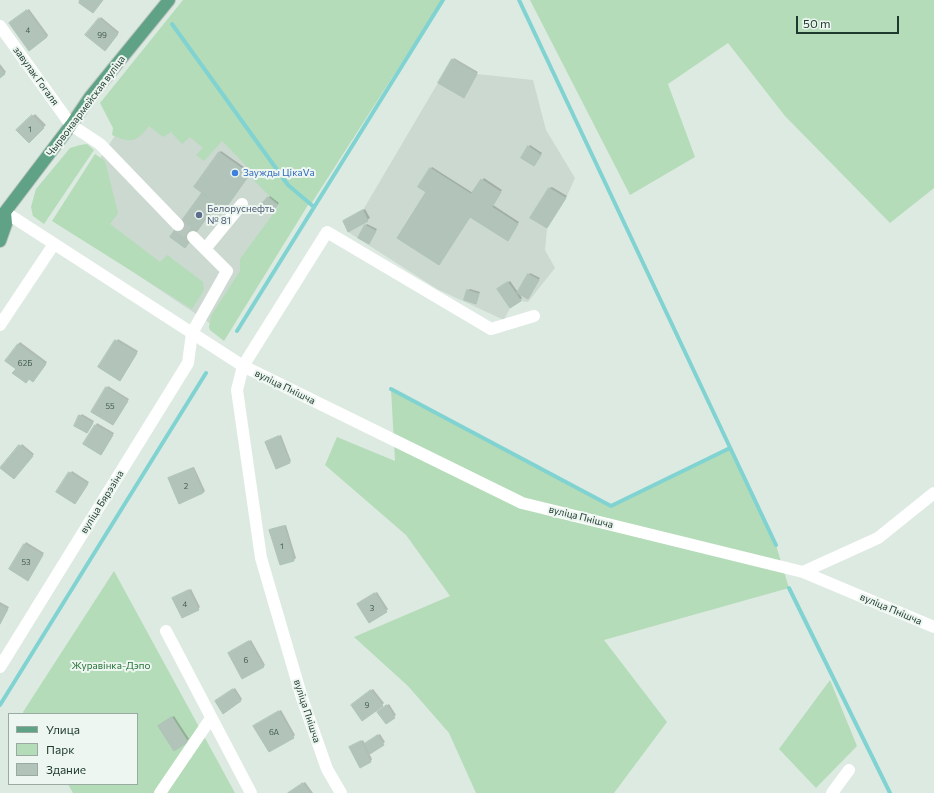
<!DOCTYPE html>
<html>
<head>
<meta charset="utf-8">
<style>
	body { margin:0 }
	#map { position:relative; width:934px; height:793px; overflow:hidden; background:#ddeae2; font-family:Commissioner,sans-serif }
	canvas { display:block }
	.legend { position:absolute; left:8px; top:713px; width:130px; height:72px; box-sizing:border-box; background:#edf6f0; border:1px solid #9aaaa2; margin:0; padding:5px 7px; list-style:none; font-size:12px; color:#1e392e }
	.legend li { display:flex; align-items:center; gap:8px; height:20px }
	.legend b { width:20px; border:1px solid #9aaaa2 }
	.scale { position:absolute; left:796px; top:16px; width:103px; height:18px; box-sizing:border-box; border:2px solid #1e392e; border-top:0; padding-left:5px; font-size:12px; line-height:14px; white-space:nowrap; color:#1e392e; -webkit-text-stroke:3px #edf6f0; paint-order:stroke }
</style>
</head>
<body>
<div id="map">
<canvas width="934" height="793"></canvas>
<ul class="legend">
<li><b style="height:5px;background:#5fa286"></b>Улица</li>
<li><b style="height:11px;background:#b4dcb8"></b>Парк</li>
<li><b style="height:11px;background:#b2c4ba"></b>Здание</li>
</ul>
<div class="scale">50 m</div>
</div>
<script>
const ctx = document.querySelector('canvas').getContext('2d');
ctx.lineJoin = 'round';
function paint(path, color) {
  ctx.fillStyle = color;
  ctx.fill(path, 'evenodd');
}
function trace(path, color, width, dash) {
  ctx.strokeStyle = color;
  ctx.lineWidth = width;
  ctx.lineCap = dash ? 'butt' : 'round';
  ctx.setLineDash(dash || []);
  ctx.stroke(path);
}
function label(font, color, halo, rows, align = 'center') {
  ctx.font = font + ' Commissioner,sans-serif';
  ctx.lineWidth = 4;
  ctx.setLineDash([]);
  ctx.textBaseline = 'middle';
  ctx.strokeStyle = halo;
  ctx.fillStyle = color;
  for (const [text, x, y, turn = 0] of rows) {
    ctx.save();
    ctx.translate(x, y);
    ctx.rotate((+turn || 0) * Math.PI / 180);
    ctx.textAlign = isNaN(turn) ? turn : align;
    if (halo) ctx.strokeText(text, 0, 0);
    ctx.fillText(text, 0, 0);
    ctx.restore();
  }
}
paint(new Path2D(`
	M452 59 477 74 533 80 546 130 575 178 566 198 547 228 545 250 555 268 528 302 521 301 510 308 504 320 437 289 348 232 343 221 363 210Z
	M155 75 290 208 214 326 58 222Z`), '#cbd9d0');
paint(new Path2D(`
	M183 0H442L311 204 308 205 224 341 210 330 209 327 211 316 240 271V259L279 206 252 178 254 174 222 141 204 161 196 155 203 148 190 137 182 144 171 132 163 137 149 126C146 129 144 133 140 136 131 144 121 139 112 135L113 128 100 103Z
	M530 0H934V188L890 223 785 116 728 43 668 84 695 157 630 195Z
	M87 144 94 150 44 224 33 216 31 207 36 189 70 148 80 145Z
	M95 154 105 161 118 213 110 224 160 262 167 255 203 282 204 290 192 309 52 221Z
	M391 389 611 506 730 448 776 545 789 588 604 640 667 722 614 793H476L449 733 408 686 354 637 450 596 406 535 325 465 337 437 395 461Z
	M114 571 235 793H73L68 784H137V714H24L23 712Z
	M830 680 857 746 816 788 779 749Z`), '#b4dcb8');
paint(new Path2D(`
	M29 9 48 35 47 37 12 21Z
	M101 17 119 32 106 48 100 19Z
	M454 58 478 72 465 94 453 60Z
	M0 64 6 72 0 77Z
	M35 114 46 125 29 141 18 130Z
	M530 145 542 153 536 163 529 147Z
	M221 151 251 172 225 208 218 203 185 247 171 237 203 192 195 186Z
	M432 167 473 193 484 178 502 190 493 205 519 222 509 238 419 186Z
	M552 187 567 196 548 225 550 188Z
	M270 196 279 203 270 213 261 206Z
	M365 209 370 218 348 231 346 220Z
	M367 224 377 229 369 242 366 225Z
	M530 273 540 278 528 298 529 275Z
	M510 281 522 298 520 300 500 288Z
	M470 289 480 292 475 303 468 290Z
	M118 339 138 351 122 378 100 367Z
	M20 342 47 362 35 379 6 361Z
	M108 386 129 399 115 422 107 388Z
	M82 414 94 421 87 432 80 416Z
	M97 423 114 433 103 452 85 443Z
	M281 435 291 461 289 462 266 442Z
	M22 444 34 454 14 478 2 467Z
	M194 467 205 491 203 493 171 477Z
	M72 471 89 482 76 501 57 491Z
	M286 525 296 558 294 560 270 531 272 529Z
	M26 542 44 553 28 579 10 569Z
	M191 589 200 607 198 609 175 597Z
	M377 592 388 609 386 611 360 602Z
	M0 602 9 607 0 623Z
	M251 640 265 665 263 666 229 653Z
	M235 688 242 699 241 700H218Z
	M373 689 384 703 382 705 354 703Z
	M389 704 396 715 386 723 380 710Z
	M281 710 295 735 293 737 255 726Z
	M174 716 189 739 174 749 161 724Z
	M380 734 385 742 369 753 372 759 371 761 350 747 363 740 365 744Z
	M305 782 313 793H289Z`), '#0003');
trace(new Path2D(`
	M519 0 776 545
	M172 24 288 185 314 207
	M237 331 443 0
	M391 389 611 506 730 448
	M789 588 890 793
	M0 705 206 373`), '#81d3d2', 4);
const building = new Path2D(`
	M80 0H103L93 13 79 3Z
	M27 10 47 37 29 51 9 23Z
	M99 18 118 34 105 51 85 35Z
	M452 59 477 74 464 98 438 83Z
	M0 68 5 74 0 78Z
	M32 115 44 128 29 143 16 130Z
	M528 146 541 155 534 166 521 158Z
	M219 152 250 174 225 209 194 187Z
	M430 168 471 194 481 179 501 192 492 207 518 224 508 241 470 217 439 265 397 238 426 192 418 187Z
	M549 188 566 198 547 228 530 218Z
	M202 193 217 203 185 248 170 237Z
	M268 197 278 205 270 214 260 206Z
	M363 210 368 221 348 232 343 221Z
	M365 225 376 231 369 244 358 238Z
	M528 274 539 280 528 299 517 293Z
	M508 282 521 301 510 308 497 289Z
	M467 290 479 294 476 304 464 300Z
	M115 340 137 353 120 381 98 367Z
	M18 344 46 364 33 382 29 379 26 383 12 373 16 369 5 361Z
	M106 387 128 401 113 425 91 412Z
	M79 415 93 423 87 433 74 426Z
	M95 425 113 435 101 455 83 444Z
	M279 436 290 463 276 469 265 442Z
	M19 445 33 456 14 479 0 468Z
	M193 468 203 493 179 504 168 478Z
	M69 472 88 484 75 504 56 492Z
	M284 526 294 561 280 565 269 530Z
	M24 544 43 555 28 581 9 569Z
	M189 590 199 610 182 618 172 598Z
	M375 593 387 612 369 623 357 604Z
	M0 605 8 609 0 624Z
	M249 641 264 667 242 679 228 653Z
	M233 689 241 701 223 714 215 701Z
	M371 690 383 706 362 721 351 705Z
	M387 705 395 718 386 724 377 712Z
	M279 711 294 738 269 752 253 726Z
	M172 717 188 742 174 751 158 726Z
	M378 735 384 745 370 754 364 744Z
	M361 741 371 762 360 768 349 747Z
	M303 783 310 793H288Z`);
paint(building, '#b2c4ba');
trace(building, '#afc3b8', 1);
trace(new Path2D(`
	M178 225 193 237`), '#b7c7be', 12, [12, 6]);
const major = new Path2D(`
	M0 216 5 212 71 125 90 97 169 0
	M0 241 6 224 5 212`);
trace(major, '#bcc4c0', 14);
trace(new Path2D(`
	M0 26 71 125 100 144 178 225
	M5 212 243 366 237 390 261 558 302 698 327 769 341 793
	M205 249 242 204
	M534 316 491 329 327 232 243 366 522 503 803 572 934 627
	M0 325 54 244
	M803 572 878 538 934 493
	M166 631 251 793
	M0 667 188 363 192 333 227 271 193 237
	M160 793 211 718
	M832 793 849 770`), '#fff', 12);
trace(major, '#5fa286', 12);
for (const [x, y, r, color] of [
	[235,173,4,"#3f7fe0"],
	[199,215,4,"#5c6f8a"]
]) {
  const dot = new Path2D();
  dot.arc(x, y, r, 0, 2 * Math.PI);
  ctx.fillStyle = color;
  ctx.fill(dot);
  trace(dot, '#edf6f0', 1.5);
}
label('8px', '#435c51', null, [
	["4",28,30],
	["99",102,35],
	["1",30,129],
	["62Б",25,363],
	["55",110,406],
	["2",186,486],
	["1",282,546],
	["53",26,562],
	["4",185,604],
	["3",372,608],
	["6",246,660],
	["9",367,705],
	["6А",274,732]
]);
label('10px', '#1e392e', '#edf6f0', [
	["завулак Гогаля",36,76,54],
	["Чырвонаармейская вуліца",86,106,-53],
	["вуліца Пнішча",285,387,26],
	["вуліца Бярэзіна",102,502,-58],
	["вуліца Пнішча",581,517,14],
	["вуліца Пнішча",891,609,23],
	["вуліца Пнішча",307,711,72]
]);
label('10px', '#366cbe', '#edf6f0', [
	["Заужды ЦікаVа",243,173]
], 'left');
label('10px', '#4e5e75', '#edf6f0', [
	["Белоруснефть",207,209],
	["№ 81",207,221]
], 'left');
label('10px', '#277238', '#edf6f0', [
	["Журавінка-Дэпо",111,666]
]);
</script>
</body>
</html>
